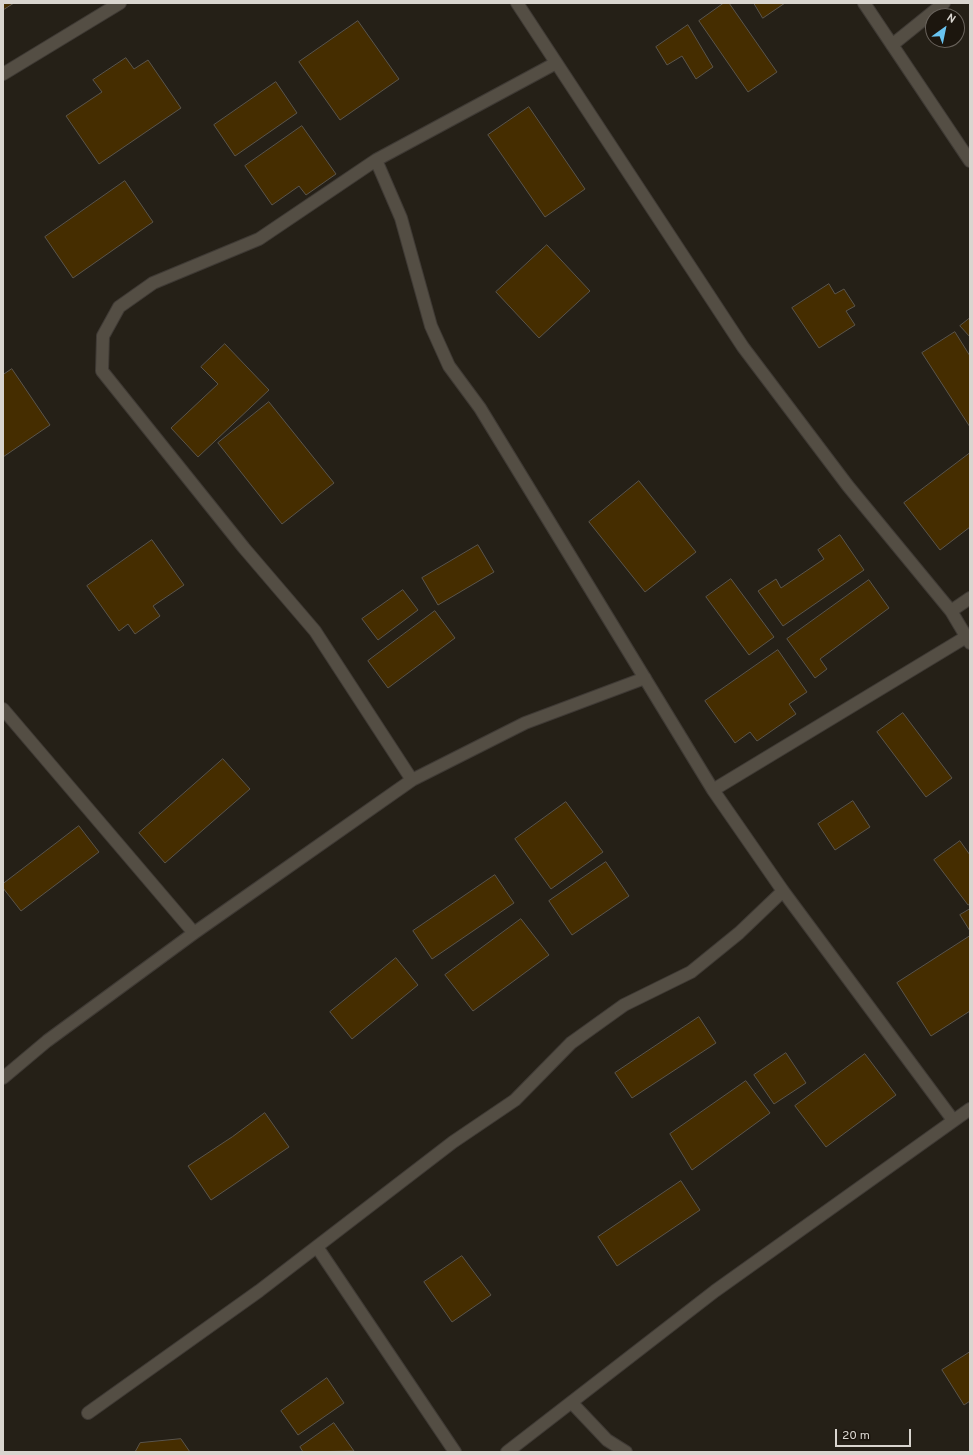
<!DOCTYPE html>
<html>
<head>
<meta charset="utf-8">
<style>
	body { margin:0 }
	#map { position:relative; width:973px; height:1455px; overflow:hidden; background:#252017; font-family:Overpass,sans-serif }
	canvas { display:block }
	.frame { position:absolute; inset:0; border:4px solid #d9d5cf; pointer-events:none }
	.north { position:absolute; left:925px; top:8px; width:40px; height:40px; box-sizing:border-box; background:#1c160e; border:1px solid #68625b; border-radius:50%; rotate:33deg; font-size:11px; font-weight:700; line-height:16px; text-align:center; color:#d9d5cf }
	.north::after { content:''; display:block; margin:auto; width:14px; height:18px; background:#69c4f1; clip-path:polygon(50% 0,100% 100%,50% 72%,0 100%) }
	.scale { position:absolute; left:835px; top:1429px; width:76px; height:18px; box-sizing:border-box; border:2px solid #d9d5cf; border-top:0; padding-left:5px; font-size:12px; line-height:14px; white-space:nowrap; color:#d9d5cf; -webkit-text-stroke:3px #1c160e; paint-order:stroke }
</style>
</head>
<body>
<div id="map">
<canvas width="973" height="1455"></canvas>
<div class="frame"></div>
<div class="north">N</div>
<div class="scale">20 m</div>
</div>
<script>
const ctx = document.querySelector('canvas').getContext('2d');
ctx.lineJoin = 'round';
function paint(path, color) {
  ctx.fillStyle = color;
  ctx.fill(path, 'evenodd');
}
function trace(path, color, width, dash) {
  ctx.strokeStyle = color;
  ctx.lineWidth = width;
  ctx.lineCap = dash ? 'butt' : 'round';
  ctx.setLineDash(dash || []);
  ctx.stroke(path);
}
const building = new Path2D(`
	M3 3H14L3 10Z
	M724 3H729L777 72 748 92 699 21Z
	M754 3H785L763 18Z
	M358 21 399 79 340 120 299 62Z
	M688 25 713 67 696 79 682 56 667 65 656 47Z
	M126 58 134 69 148 60 181 108 99 164 66 116 102 92 93 80Z
	M276 82 297 113 235 156 214 125Z
	M529 107 585 189 545 217 488 135Z
	M302 126 336 174 306 195 299 186 272 205 245 166Z
	M125 181 153 222 73 278 45 237Z
	M547 245 590 291 539 338 496 292Z
	M829 284 835 294 844 289 855 306 846 311 855 325 819 348 792 308Z
	M970 318V337L960 326Z
	M955 332 970 356V427L922 353Z
	M225 344 269 390 198 457 171 428 218 384 201 367Z
	M12 369 50 425 3 457V375Z
	M269 402 334 483 282 524 218 443Z
	M970 453V527L940 550 904 503Z
	M639 481 696 552 645 592 589 522Z
	M840 535 864 570 783 626 758 591 776 579 781 588 824 559 818 550Z
	M152 540 184 585 153 606 160 616 135 634 128 624 119 631 87 586Z
	M478 545 494 572 438 605 422 578Z
	M731 579 774 637 749 655 706 597Z
	M869 580 889 608 820 659 827 669 815 678 787 639Z
	M403 590 418 610 378 640 362 619Z
	M435 611 455 638 388 688 368 661Z
	M778 650 807 692 789 704 796 714 757 741 750 732 735 743 705 701Z
	M903 713 952 778 926 797 877 732Z
	M223 759 250 789 165 863 139 833Z
	M853 801 870 827 835 850 818 824Z
	M566 802 603 852 551 889 515 839Z
	M79 826 99 852 21 911 3 888V884Z
	M960 841 970 855V904L968 905 934 860Z
	M606 862 629 896 572 935 549 901Z
	M495 875 514 903 432 959 413 931Z
	M970 909V931L960 915Z
	M521 919 549 955 473 1011 445 975Z
	M970 936V1011L931 1036 897 983Z
	M396 958 418 985 352 1039 330 1012Z
	M699 1017 716 1043 632 1098 615 1073Z
	M786 1053 806 1083 774 1104 754 1075Z
	M865 1054 896 1095 826 1147 795 1106Z
	M746 1081 770 1113 692 1170 670 1134Z
	M265 1113 289 1147 211 1200 188 1166 232 1137Z
	M681 1181 700 1210 617 1266 598 1237Z
	M462 1256 491 1295 452 1322 424 1282Z
	M970 1352V1401L964 1405 942 1370Z
	M327 1378 344 1403 298 1435 281 1411Z
	M334 1423 354 1451 303 1452 300 1447Z
	M181 1439 190 1452H135L140 1443Z`);
paint(building, '#452d00');
trace(building, '#5b554b', 1);
const minor = new Path2D(`
	M517 3 743 347 848 486 951 611 970 643
	M864 3 970 161
	M892 45 944 3
	M3 74 120 3
	M376 160 401 218 431 326 449 366 480 408 713 790 783 891 953 1120
	M951 611 970 598
	M3 709 194 933
	M412 780 315 631 244 548 102 371 103 336 119 307 153 283 259 239 376 160 556 63
	M713 790 966 637
	M3 1078 47 1041 194 933 412 780 525 723 645 678
	M317 1247 455 1452
	M572 1403 607 1440 626 1452
	M88 1413 259 1291 453 1142 515 1100 571 1043 624 1005 691 972 739 933 783 891
	M507 1452 715 1291 970 1109`);
trace(minor, '#3f3a35', 14);
trace(minor, '#544e44', 12);
</script>
</body>
</html>
